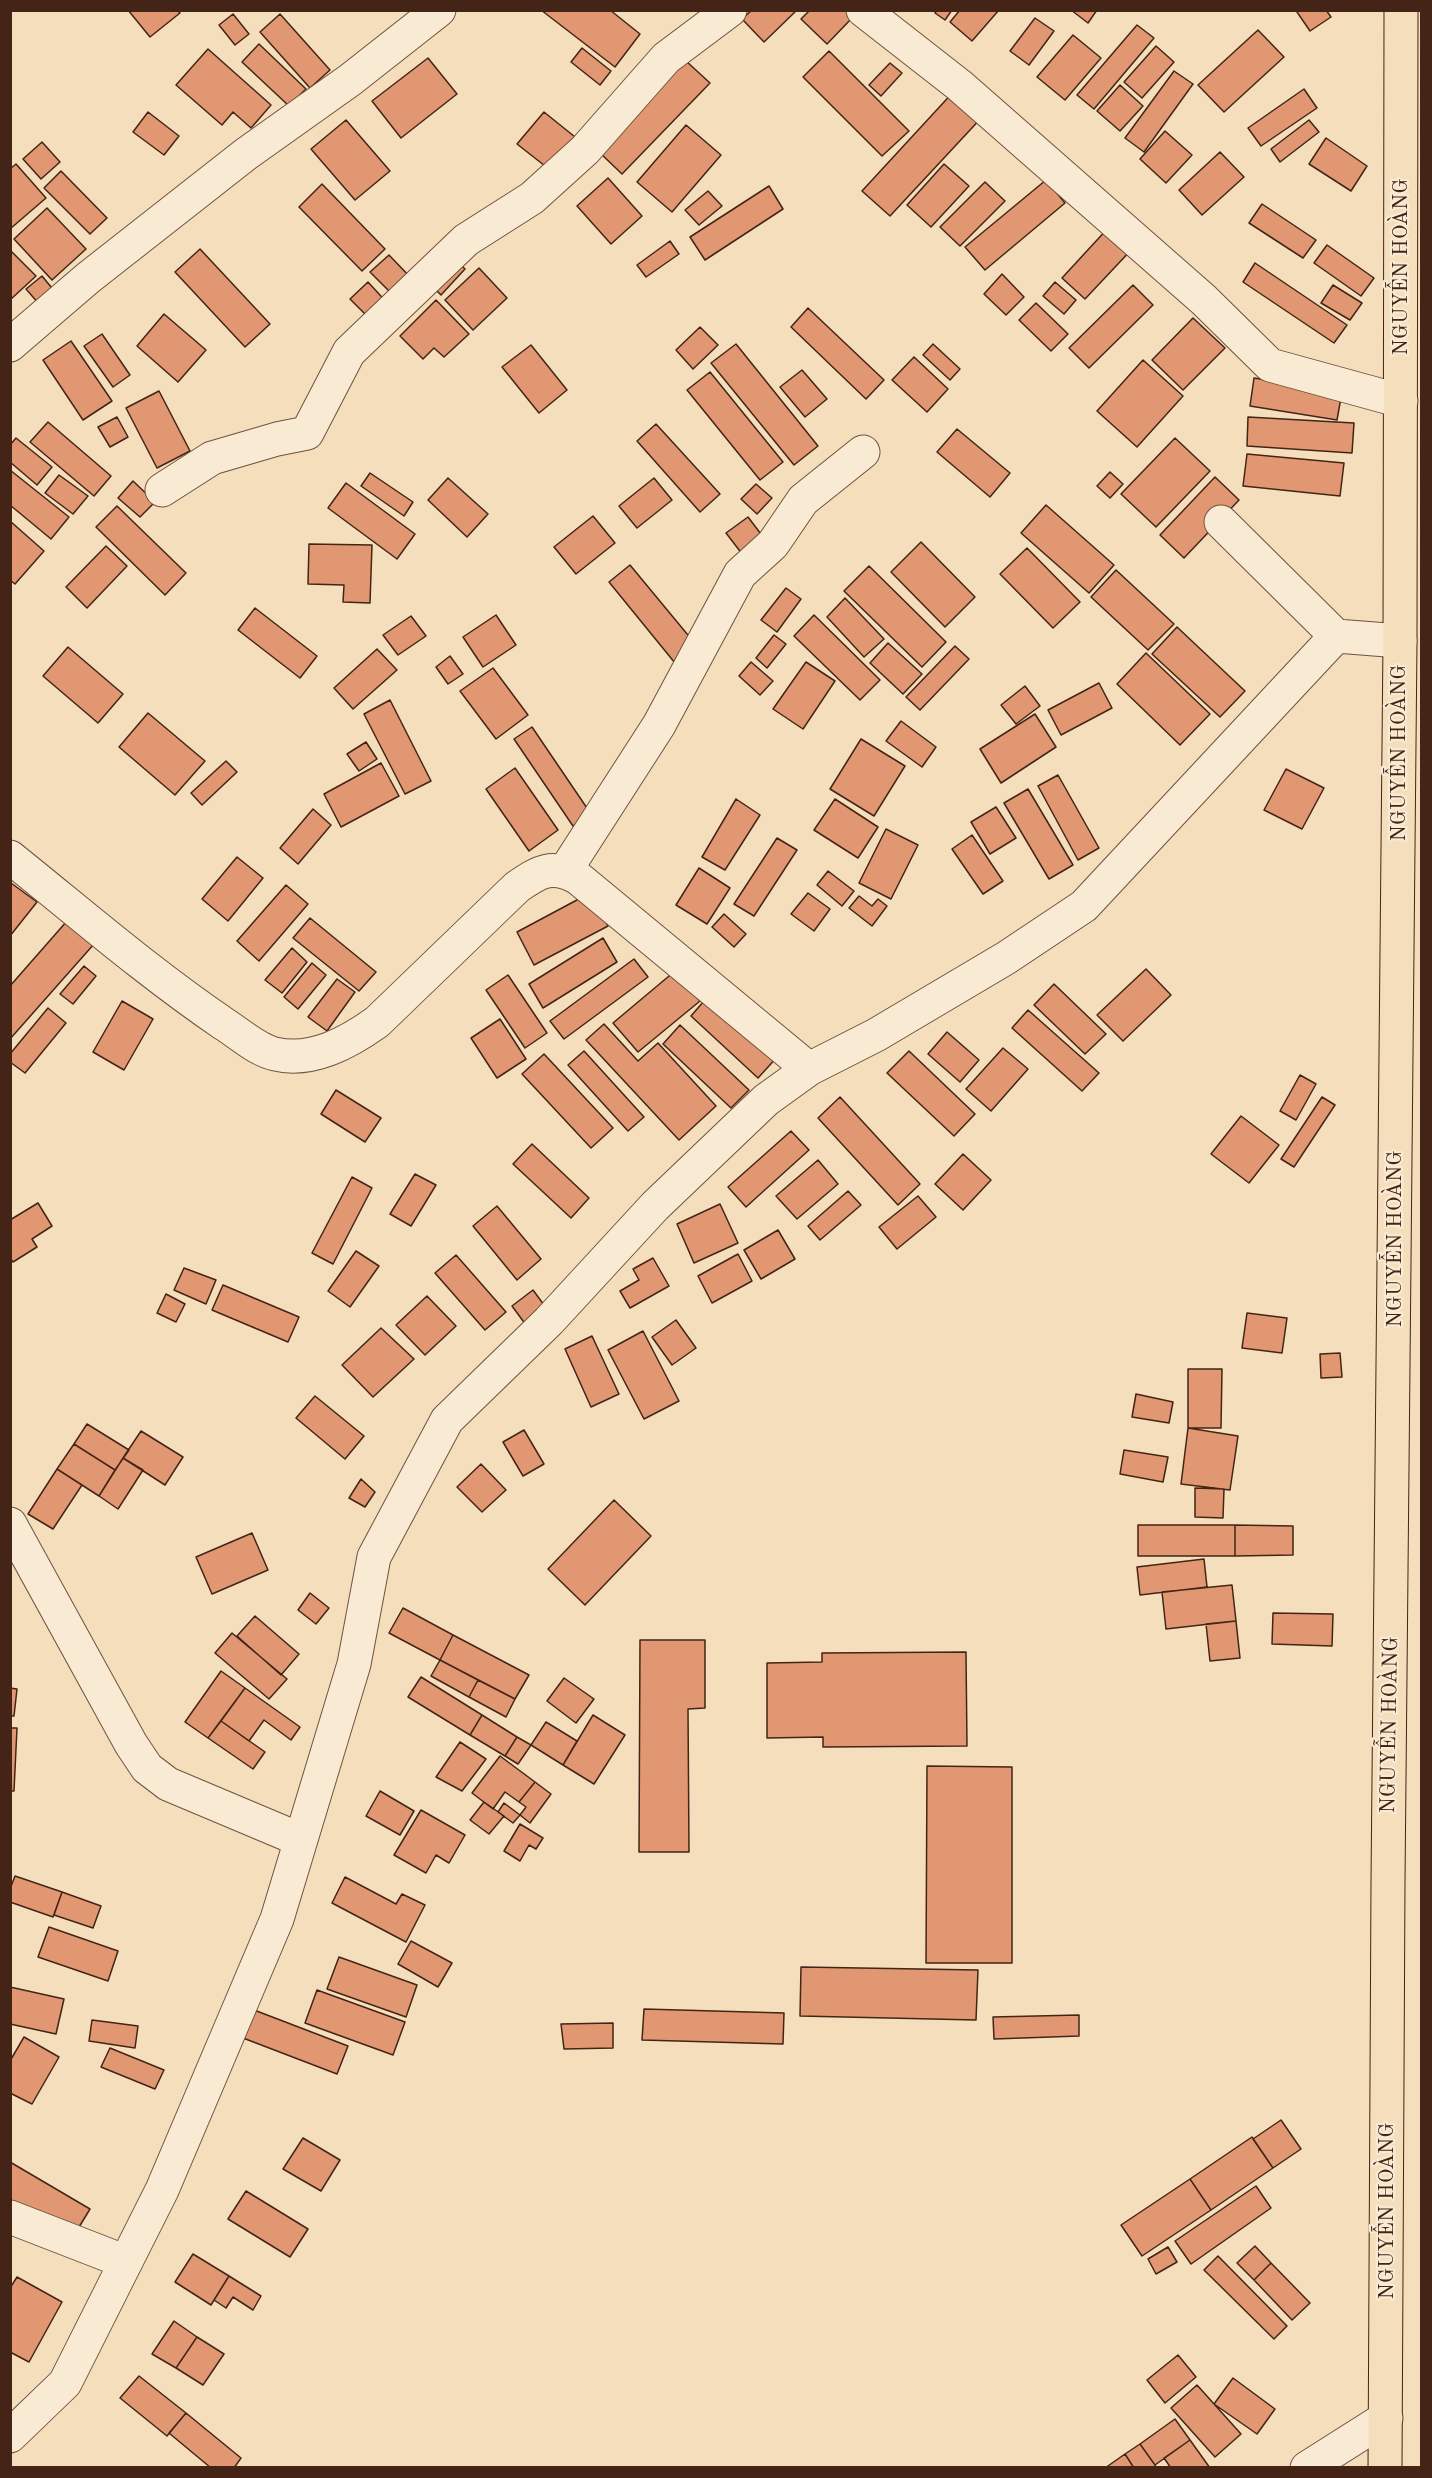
<!DOCTYPE html>
<html>
<head>
<meta charset="utf-8">
<style>
	body { margin:0 }
	#map { position:relative; width:1432px; height:2478px; overflow:hidden; background:#f5debb; font-family:"Old Standard TT",serif }
	canvas { display:block }
	.frame { position:absolute; inset:0; border:12px solid #432416; pointer-events:none }
</style>
</head>
<body>
<div id="map">
<canvas width="1432" height="2478"></canvas>
<div class="frame"></div>
</div>
<script>
const ctx = document.querySelector('canvas').getContext('2d');
ctx.lineJoin = 'round';
function paint(path, color) {
  ctx.fillStyle = color;
  ctx.fill(path, 'evenodd');
}
function trace(path, color, width, dash) {
  ctx.strokeStyle = color;
  ctx.lineWidth = width;
  ctx.lineCap = dash ? 'butt' : 'round';
  ctx.setLineDash(dash || []);
  ctx.stroke(path);
}
function label(font, color, halo, rows, align = 'center') {
  ctx.font = font + ' "Old Standard TT",serif';
  ctx.lineWidth = 4.5;
  ctx.setLineDash([]);
  ctx.textBaseline = 'middle';
  ctx.strokeStyle = halo;
  ctx.fillStyle = color;
  for (const [text, x, y, turn = 0] of rows) {
    ctx.save();
    ctx.translate(x, y);
    ctx.rotate((+turn || 0) * Math.PI / 180);
    ctx.textAlign = isNaN(turn) ? turn : align;
    if (halo) ctx.strokeText(text, 0, 0);
    ctx.fillText(text, 0, 0);
    ctx.restore();
  }
}
const building = new Path2D(`
	M128 10H177L180 13 150 37Z
	M541 10H610L640 34 615 67Z
	M752 10H797L764 42 742 19Z
	M810 10H846L853 17 827 44 801 19Z
	M937 10H952L945 20 935 13Z
	M960 10H999L972 41 950 22Z
	M1071 10H1097L1088 23Z
	M1300 10H1326L1331 17 1310 31 1297 12Z
	M233 14 249 34 235 45 219 25Z
	M280 14 330 70 310 88 260 32Z
	M1035 18 1054 31 1029 65 1010 51Z
	M1137 25 1154 38 1094 109 1077 95Z
	M1258 30 1284 57 1224 112 1198 85Z
	M1073 35 1101 58 1065 100 1037 77Z
	M259 44 306 89 289 106 242 62Z
	M1156 46 1174 62 1142 98 1124 82Z
	M582 48 611 71 600 85 571 62Z
	M208 49 271 105 251 128 233 112 222 125 176 85Z
	M829 51 909 131 882 156 803 77Z
	M428 58 457 94 401 138 372 101Z
	M686 61 710 83 622 174 598 151Z
	M890 63 902 73 881 96 869 85Z
	M1174 71 1193 84 1144 152 1125 138Z
	M1120 85 1143 106 1120 131 1097 111Z
	M956 89 984 115 890 216 862 191Z
	M1304 89 1317 108 1261 146 1248 128Z
	M148 112 179 136 164 155 133 132Z
	M544 112 580 141 554 173 517 144Z
	M346 120 390 171 355 200 311 149Z
	M1309 120 1319 132 1280 162 1271 149Z
	M686 125 721 155 672 212 637 182Z
	M1165 131 1192 155 1166 183 1140 159Z
	M1326 138 1367 166 1351 191 1309 164Z
	M42 142 60 162 41 179 23 159Z
	M1220 152 1244 177 1202 215 1179 190Z
	M16 164 46 198 10 229V169Z
	M944 164 969 186 931 227 907 205Z
	M61 171 107 218 90 234 44 188Z
	M608 178 642 216 611 244 577 206Z
	M1046 180 1065 203 985 270 965 247Z
	M985 182 1005 201 960 246 940 227Z
	M322 184 385 249 362 271 299 207Z
	M769 186 783 209 705 260 690 237Z
	M708 191 722 206 699 225 685 210Z
	M1262 204 1316 240 1303 258 1249 223Z
	M47 208 86 249 52 280 14 239Z
	M1109 227 1133 248 1085 299 1062 278Z
	M670 241 679 254 646 277 637 265Z
	M1327 245 1374 278 1361 296 1314 263Z
	M200 249 270 324 245 347 175 272Z
	M10 250 36 276 10 300Z
	M389 255 412 279 394 296 370 272Z
	M452 256 465 269 441 295 427 281Z
	M1255 263 1347 325 1334 343 1243 282Z
	M479 268 507 298 473 330 445 300Z
	M1002 274 1024 297 1006 315 984 294Z
	M42 276 61 299 46 312 26 289Z
	M368 282 390 306 373 322 350 299Z
	M1055 282 1076 300 1064 314 1043 296Z
	M1133 285 1153 305 1089 368 1069 348Z
	M1333 285 1362 303 1350 320 1321 303Z
	M436 300 469 334 444 357 434 348 423 359 400 336Z
	M1036 303 1068 334 1051 351 1019 320Z
	M808 308 884 380 866 399 791 327Z
	M164 314 206 350 178 382 137 346Z
	M1193 318 1225 348 1183 390 1152 360Z
	M700 327 718 345 693 369 676 350Z
	M102 334 130 375 113 387 84 346Z
	M71 341 112 401 83 420 43 360Z
	M736 344 818 446 794 465 711 363Z
	M933 344 960 369 950 380 923 355Z
	M531 345 567 390 539 413 502 367Z
	M914 357 948 389 927 412 892 380Z
	M1143 360 1183 396 1137 447 1097 411Z
	M802 370 827 399 805 417 780 387Z
	M710 372 783 462 760 480 687 390Z
	M1254 378 1342 392 1337 420 1250 406Z
	M159 391 190 451 157 468 126 408Z
	M117 417 128 437 110 447 98 427Z
	M1248 417 1354 423 1352 453 1247 446Z
	M48 422 111 476 94 496 30 442Z
	M656 424 720 494 700 512 637 441Z
	M957 429 1010 473 990 497 937 452Z
	M16 438 52 467 37 485 10 462V445Z
	M1175 438 1210 471 1156 527 1121 494Z
	M1247 454 1344 463 1340 496 1243 486Z
	M10 470 69 517 51 539 10 505Z
	M1110 472 1123 484 1110 498 1097 486Z
	M370 473 413 502 404 516 361 486Z
	M59 475 88 496 73 514 45 493Z
	M1215 477 1239 500 1184 558 1160 535Z
	M448 478 488 514 467 537 428 500Z
	M654 478 672 500 637 528 619 506Z
	M133 481 155 502 140 517 118 498Z
	M346 483 415 534 397 559 328 508Z
	M756 484 772 498 757 514 741 499Z
	M1046 505 1114 565 1089 593 1021 533Z
	M117 506 186 573 165 595 96 527Z
	M593 516 615 543 576 574 554 547Z
	M748 517 767 542 746 559 726 533Z
	M10 521 44 551 15 584 10 580Z
	M921 542 975 597 945 627 891 572Z
	M309 544 372 545 370 603 343 602 344 585 308 584Z
	M106 546 127 566 87 608 66 587Z
	M1027 548 1080 602 1053 628 1000 574Z
	M630 565 697 646 675 663 609 582Z
	M869 566 946 642 922 667 844 591Z
	M1116 570 1174 624 1148 650 1091 597Z
	M786 588 801 599 777 632 761 620Z
	M845 598 884 639 864 657 827 617Z
	M255 608 317 656 300 678 238 630Z
	M496 615 516 645 483 667 463 637Z
	M814 615 880 680 860 700 794 636Z
	M411 616 426 636 398 655 383 635Z
	M1177 627 1245 691 1220 717 1152 654Z
	M774 635 786 644 767 668 756 658Z
	M888 643 922 674 903 694 870 663Z
	M955 646 969 659 920 710 906 697Z
	M68 647 123 694 98 723 43 676Z
	M377 649 397 670 353 709 334 688Z
	M1146 653 1210 714 1180 745 1117 684Z
	M450 656 463 674 448 684 436 667Z
	M751 662 773 681 760 695 739 676Z
	M806 662 835 681 803 729 773 709Z
	M493 668 528 715 496 739 460 691Z
	M1099 683 1112 708 1061 735 1048 710Z
	M1025 686 1040 706 1016 724 1001 705Z
	M390 700 431 781 405 794 364 714Z
	M148 713 205 761 175 795 119 747Z
	M1035 714 1056 747 1001 783 980 749Z
	M901 721 936 747 922 767 886 741Z
	M532 727 591 814 573 826 514 739Z
	M861 739 905 766 874 816 830 789Z
	M366 742 377 759 359 771 347 754Z
	M226 761 237 772 202 805 191 793Z
	M381 763 399 796 341 827 324 794Z
	M515 768 558 830 529 851 486 789Z
	M1286 769 1324 788 1302 829 1264 810Z
	M1058 775 1099 848 1078 860 1038 786Z
	M1028 789 1073 865 1049 879 1004 803Z
	M736 799 760 815 725 870 702 857Z
	M835 799 878 827 858 858 814 830Z
	M996 807 1016 838 990 854 971 822Z
	M313 809 331 825 298 864 280 848Z
	M886 829 918 845 891 899 859 883Z
	M972 835 1003 881 983 894 952 849Z
	M777 838 797 850 754 916 734 904Z
	M237 857 263 878 228 921 202 899Z
	M699 868 730 888 707 924 676 905Z
	M828 871 854 891 842 906 817 885Z
	M11 883 37 902 10 936V884Z
	M286 885 308 904 259 961 237 941Z
	M590 893 608 926 534 965 517 932Z
	M808 893 830 909 814 931 791 914Z
	M859 896 872 906 878 899 887 906 872 926 849 908Z
	M724 914 746 934 734 947 712 927Z
	M310 918 376 972 359 991 293 938Z
	M67 921 94 944 10 1039V986Z
	M603 938 617 962 543 1008 529 984Z
	M292 948 307 962 282 993 265 980Z
	M634 959 648 977 564 1039 550 1021Z
	M312 963 326 975 298 1009 284 997Z
	M84 966 96 976 73 1004 60 994Z
	M1146 969 1171 995 1123 1041 1097 1015Z
	M675 971 700 1001 638 1052 613 1023Z
	M508 975 547 1033 525 1048 486 990Z
	M337 979 355 992 327 1031 308 1017Z
	M1054 984 1106 1034 1085 1054 1034 1005Z
	M711 993 779 1055 758 1078 691 1016Z
	M122 1001 153 1019 124 1070 93 1052Z
	M48 1008 66 1023 25 1073 10 1062V1054Z
	M1028 1010 1099 1073 1082 1091 1012 1028Z
	M500 1019 526 1059 497 1078 471 1038Z
	M604 1024 638 1061 658 1043 716 1106 679 1140 586 1040Z
	M680 1025 749 1090 731 1108 663 1044Z
	M947 1032 979 1060 960 1082 928 1054Z
	M1003 1048 1028 1069 991 1111 966 1089Z
	M584 1051 644 1117 628 1131 568 1065Z
	M909 1051 975 1114 954 1136 887 1073Z
	M544 1054 613 1128 591 1148 522 1074Z
	M1300 1075 1316 1084 1296 1120 1280 1111Z
	M336 1090 381 1118 365 1142 321 1114Z
	M840 1097 920 1184 898 1205 818 1118Z
	M1322 1097 1335 1105 1294 1167 1281 1159Z
	M1241 1116 1279 1145 1249 1183 1211 1154Z
	M791 1131 809 1150 746 1207 728 1187Z
	M532 1144 589 1198 571 1218 513 1164Z
	M963 1154 991 1180 963 1210 935 1184Z
	M818 1160 838 1184 797 1219 776 1196Z
	M415 1174 436 1185 411 1226 390 1214Z
	M352 1177 372 1188 333 1264 312 1253Z
	M848 1191 861 1205 820 1240 808 1226Z
	M918 1196 936 1217 897 1249 879 1227Z
	M38 1203 52 1226 32 1239 37 1247 13 1262 10 1258V1220Z
	M720 1204 738 1243 694 1263 677 1224Z
	M497 1206 541 1259 517 1280 473 1226Z
	M778 1230 795 1259 761 1279 744 1250Z
	M356 1251 379 1266 350 1307 328 1291Z
	M738 1254 752 1281 712 1303 698 1276Z
	M456 1255 506 1312 485 1330 435 1273Z
	M653 1258 669 1286 630 1308 620 1291 639 1280 633 1269Z
	M184 1268 216 1280 206 1304 174 1290Z
	M223 1285 299 1317 288 1342 212 1310Z
	M533 1290 547 1309 526 1325 512 1306Z
	M166 1294 185 1304 176 1322 157 1313Z
	M427 1296 456 1326 425 1355 396 1325Z
	M1247 1313 1287 1318 1282 1353 1242 1348Z
	M676 1320 696 1348 672 1365 652 1337Z
	M381 1328 414 1359 373 1397 342 1365Z
	M643 1331 679 1401 644 1419 608 1350Z
	M592 1336 619 1394 591 1407 565 1349Z
	M1340 1353 1342 1377 1321 1378 1320 1354Z
	M1188 1369H1222L1221 1428H1188Z
	M1136 1394 1173 1402 1169 1423 1132 1417Z
	M315 1396 364 1436 345 1459 296 1418Z
	M87 1424 129 1450 115 1470 74 1444Z
	M1188 1428 1238 1436 1230 1490 1181 1484Z
	M524 1430 544 1464 523 1476 503 1442Z
	M141 1431 183 1457 165 1485 123 1458Z
	M74 1444 115 1470 99 1496 57 1469Z
	M1124 1450 1168 1457 1163 1482 1120 1474Z
	M123 1458 143 1470 118 1509 99 1496Z
	M481 1464 506 1490 482 1512 457 1487Z
	M57 1469 82 1485 53 1529 28 1514Z
	M361 1479 375 1492 365 1507 349 1498Z
	M1195 1488 1224 1489 1223 1518 1195 1517Z
	M614 1500 651 1536 585 1605 548 1569Z
	M1138 1525H1235V1556H1138Z
	M1235 1525 1293 1526V1555L1235 1556Z
	M252 1533 268 1570 212 1594 196 1557Z
	M1204 1559 1207 1587 1140 1595 1137 1567Z
	M1232 1585 1236 1621 1166 1629 1162 1592Z
	M310 1593 329 1608 316 1624 298 1610Z
	M403 1608 453 1635 440 1660 389 1633Z
	M1273 1613 1333 1614 1332 1646 1272 1644Z
	M255 1616 299 1654 281 1675 237 1636Z
	M1236 1621 1240 1658 1210 1661 1206 1624Z
	M232 1633 287 1679 269 1699 215 1653Z
	M453 1635 529 1675 515 1699 440 1660Z
	M640 1640H705V1708L688 1709 689 1852H639Z
	M966 1652 967 1746 823 1747V1737L767 1738V1663L822 1662V1653Z
	M440 1660 478 1680 469 1697 431 1676Z
	M221 1671 245 1688 208 1738 185 1722Z
	M421 1677 482 1715 470 1735 408 1697Z
	M564 1678 594 1699 576 1723 547 1701Z
	M478 1680 515 1699 506 1717 469 1697Z
	M10 1688 17 1689 14 1716H10Z
	M245 1688 300 1727 291 1740 264 1720 249 1741 221 1721Z
	M482 1715 517 1737 505 1756 470 1735Z
	M593 1715 625 1735 594 1784 563 1765Z
	M221 1721 265 1752 253 1769 208 1738Z
	M546 1722 577 1741 563 1765 531 1745Z
	M10 1728H17L14 1791H10Z
	M517 1737 531 1745 518 1764 505 1756Z
	M460 1742 486 1759 462 1791 436 1777Z
	M500 1756 535 1782 519 1802 505 1792 493 1809 472 1793Z
	M927 1766 1012 1767V1963H926Z
	M535 1782 551 1794 530 1823 520 1815 526 1807 519 1802Z
	M380 1791 414 1811 400 1835 366 1816Z
	M484 1802 504 1816 489 1834 470 1820Z
	M504 1803 520 1815 513 1823 498 1812Z
	M421 1810 465 1835 449 1863 436 1855 426 1873 394 1855Z
	M520 1824 543 1838 536 1849 529 1845 520 1861 504 1851Z
	M15 1876 62 1892 53 1917 10 1902V1889Z
	M345 1877 396 1904 402 1894 425 1905 406 1942 332 1903Z
	M62 1892 101 1906 93 1928 54 1915Z
	M49 1927 118 1951 108 1981 38 1957Z
	M411 1941 452 1963 438 1987 398 1964Z
	M339 1957 417 1985 406 2017 327 1989Z
	M801 1967 978 1970 976 2020 800 2016Z
	M10 1987 64 1999 56 2034 10 2024Z
	M317 1990 405 2022 393 2055 305 2023Z
	M644 2009 784 2013 783 2044 642 2040Z
	M254 2010 348 2046 337 2074 243 2038Z
	M1079 2015V2036L994 2039 993 2017Z
	M92 2020 138 2026 135 2048 89 2041Z
	M613 2023V2048L564 2049 561 2024Z
	M24 2037 59 2057 32 2104 10 2093V2061Z
	M110 2048 164 2070 155 2089 101 2067Z
	M1281 2120 1301 2149 1273 2168 1253 2139Z
	M1252 2137 1273 2168 1211 2210 1190 2179Z
	M303 2138 340 2160 321 2191 283 2169Z
	M10 2162 90 2209 73 2237 10 2201Z
	M1190 2179 1211 2210 1142 2256 1121 2225Z
	M1256 2186 1271 2208 1191 2264 1175 2241Z
	M246 2191 308 2229 290 2257 228 2219Z
	M1255 2246 1271 2263 1254 2280 1237 2263Z
	M1168 2247 1177 2262 1156 2274 1148 2259Z
	M193 2254 229 2276 211 2305 175 2282Z
	M1218 2256 1287 2326 1274 2339 1204 2270Z
	M1271 2263 1310 2303 1292 2320 1254 2280Z
	M229 2276 261 2296 253 2310 233 2297 226 2308 214 2300Z
	M17 2277 62 2302 29 2362 10 2352V2288Z
	M174 2321 197 2337 176 2368 152 2354Z
	M197 2337 224 2354 203 2385 176 2368Z
	M1178 2355 1196 2377 1165 2403 1147 2380Z
	M139 2376 186 2413 167 2436 120 2398Z
	M1233 2378 1275 2409 1257 2434 1214 2404Z
	M1197 2385 1241 2434 1215 2457 1171 2408Z
	M186 2413 241 2458 234 2468H211L169 2433Z
	M1175 2419 1190 2440 1155 2465 1140 2444Z
	M1190 2440 1210 2468H1171L1164 2458Z
	M1140 2444 1155 2465 1156 2468H1134L1125 2454Z
	M1125 2454 1134 2468H1105Z`);
paint(building, '#e19872');
trace(building, '#432416', 1.5);
const minor = new Path2D(`
	M863 10 959 85 1204 300 1270 365 1401 401
	M10 345 88 278 246 154 350 80 439 10
	M162 490 212 458 277 439 307 433 349 352 466 240 532 198 585 150 666 58 730 10
	M1221 522 1336 636
	M10 857C81 914 149 973 224 1024 240 1034 257 1050 275 1054 312 1063 349 1042 377 1022L517 887C540 871 552 864 578 878L809 1069
	M565 871 659 725 740 574 773 544 803 500 863 452
	M10 1524 131 1744 147 1768 168 1784 301 1840
	M10 2217 126 2262
	M10 2436 65 2383 162 2190 277 1919 354 1664 374 1557 447 1420 549 1321 655 1206 766 1100 809 1069 876 1035 1006 958 1084 906 1336 636 1400 641
	M1307 2468 1386 2418`);
const trunk = new Path2D(`
	M1385 2468 1388 1881 1400 641 1401 10`);
trace(minor, '#70523f', 35);
trace(trunk, '#432416', 35);
trace(minor, '#f8ead3', 33);
trace(trunk, '#f5debb', 33);
label('21px', '#432416', '#f8ead3', [
	["NGUYỄN HOÀNG",1401,267,-90],
	["NGUYỄN HOÀNG",1399,753,-90],
	["NGUYỄN HOÀNG",1395,1239,-90],
	["NGUYỄN HOÀNG",1390,1725,-89],
	["NGUYỄN HOÀNG",1387,2211,-90]
]);
</script>
</body>
</html>
